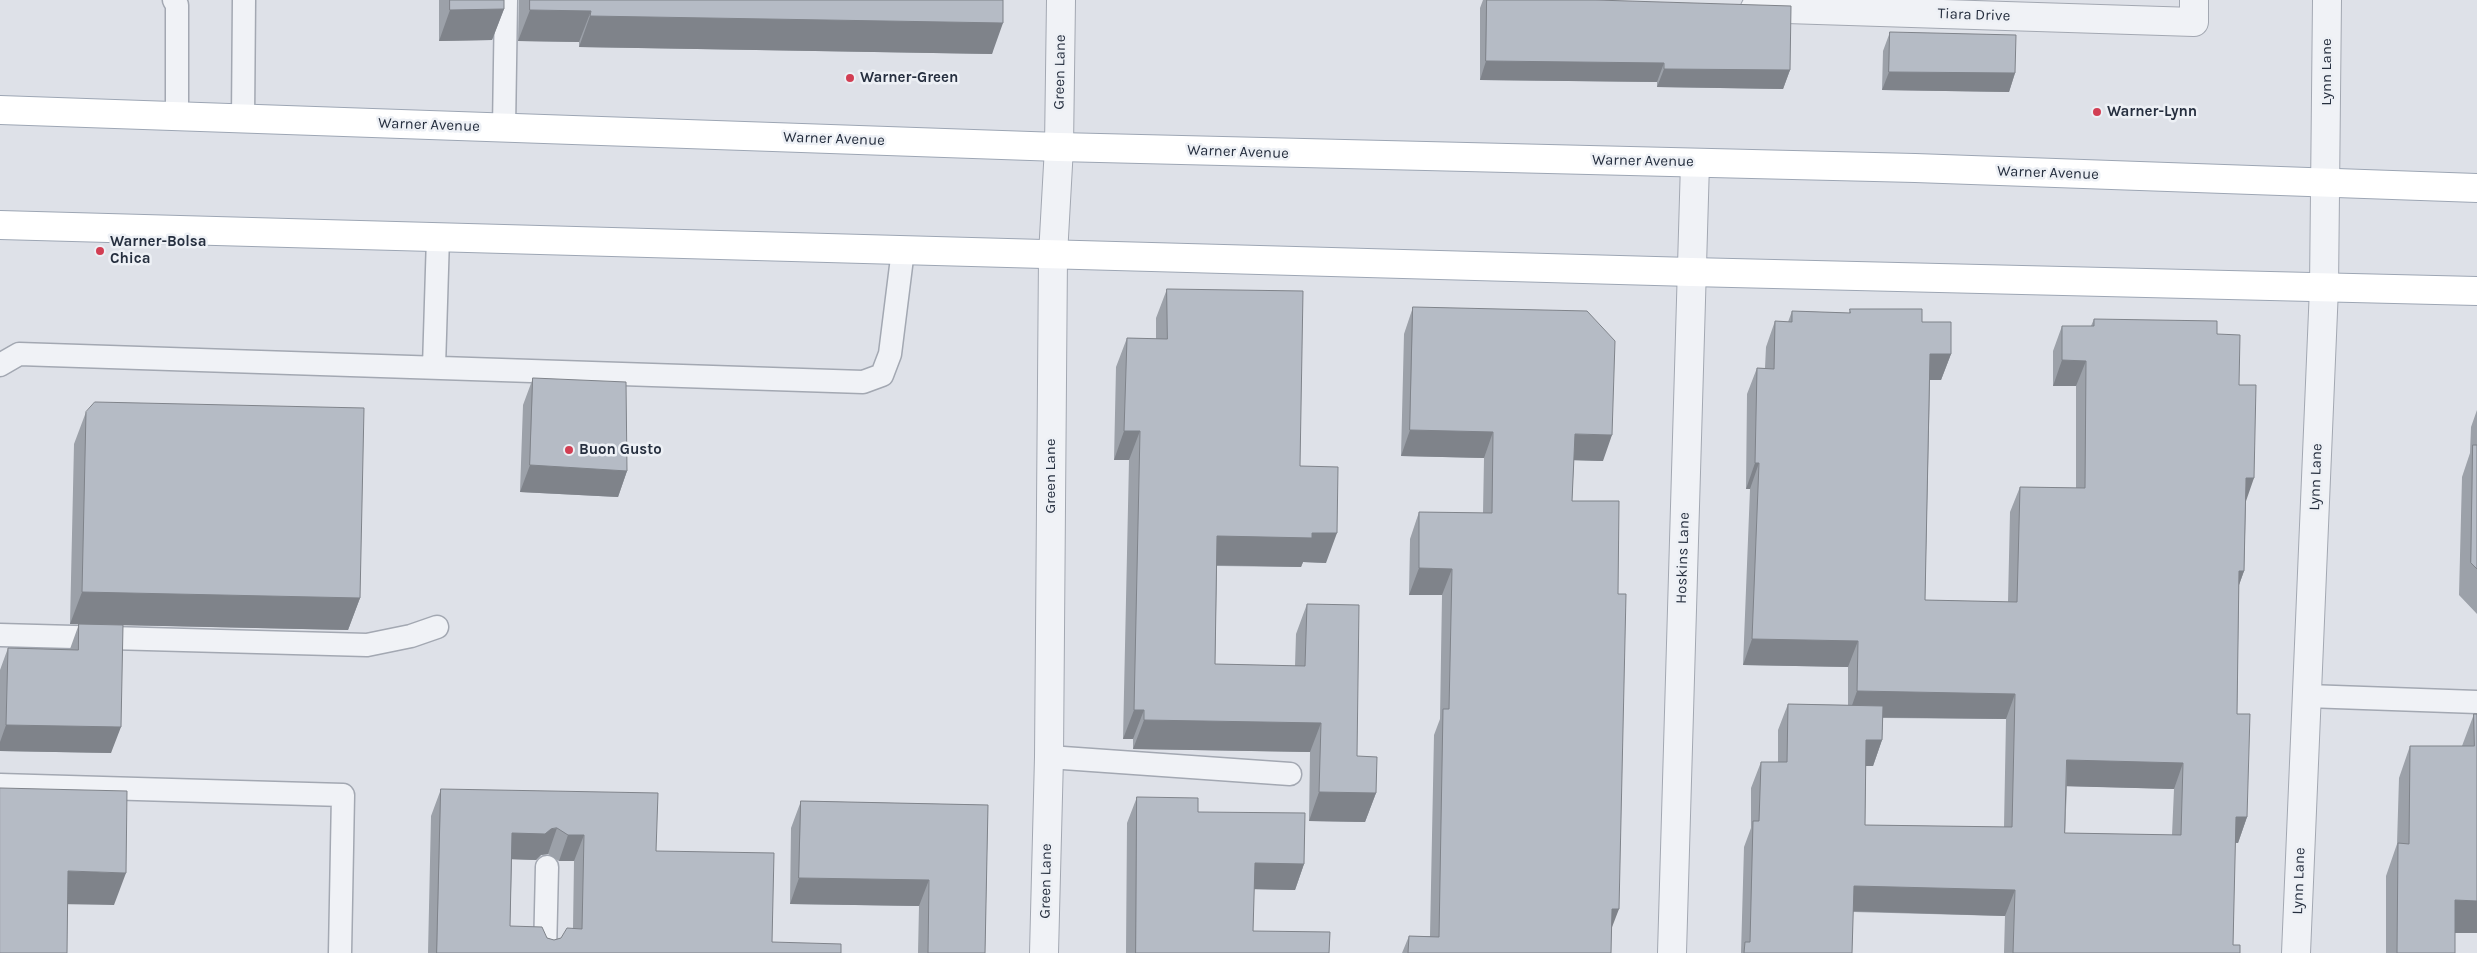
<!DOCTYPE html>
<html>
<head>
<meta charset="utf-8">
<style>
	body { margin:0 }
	canvas { display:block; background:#dee1e8 }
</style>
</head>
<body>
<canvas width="2477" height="953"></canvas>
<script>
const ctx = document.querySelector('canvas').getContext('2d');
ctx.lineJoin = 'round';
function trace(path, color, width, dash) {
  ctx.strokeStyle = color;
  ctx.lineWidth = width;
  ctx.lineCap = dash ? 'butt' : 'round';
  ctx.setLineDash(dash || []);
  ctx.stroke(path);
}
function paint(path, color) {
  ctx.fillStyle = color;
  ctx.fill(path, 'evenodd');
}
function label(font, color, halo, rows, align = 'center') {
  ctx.font = font + ' Karla,sans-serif';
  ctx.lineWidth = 5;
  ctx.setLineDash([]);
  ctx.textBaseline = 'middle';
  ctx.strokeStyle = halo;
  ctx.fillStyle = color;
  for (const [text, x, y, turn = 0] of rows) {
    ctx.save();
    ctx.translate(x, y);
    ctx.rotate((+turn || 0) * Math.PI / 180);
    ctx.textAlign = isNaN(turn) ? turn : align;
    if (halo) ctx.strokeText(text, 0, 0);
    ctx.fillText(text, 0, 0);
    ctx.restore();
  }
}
const lane = new Path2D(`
	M174 0 177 5V116
	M243 119 244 0
	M504 128 506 0
	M0 365 19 354 863 382 882 375 890 354 903 250
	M434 367 438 237
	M0 635 367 645 411 636 437 627
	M2307 696 2477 702
	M1049 757 1290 774
	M0 785 343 795 340 953
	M545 953 547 867`);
const street = new Path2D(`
	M1755 8 2194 22V0
	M1044 953 1049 757 1053 255 1059 147 1061 0
	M1672 953 1695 163
	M2296 953 2324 288 2327 0`);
const primary = new Path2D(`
	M0 110 1059 147 1915 168 2477 188
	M0 225 1691 272 2477 291`);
trace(lane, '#a3a8b2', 25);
trace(street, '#a3a8b2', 30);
trace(primary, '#9da6b4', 30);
trace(lane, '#f0f2f6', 22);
trace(street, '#f0f2f6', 28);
trace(primary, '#fff', 28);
paint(new Path2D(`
	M439 0H504V9L492 40 439 41Z
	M519 0H1003L992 54 579 47V42L518 41Z
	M1483 0H1596L1790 70 1783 89 1657 87V82L1480 80V8Z
	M1890 32 2015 73 2009 92 1882 90 1883 51Z
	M1167 289 1300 466 1326 563 1303 562 1301 567 1217 566 1215 664 1295 666 1296 634 1307 604 1357 756 1376 793 1365 822 1309 821 1310 752 1133 749V739H1123L1129 460H1114L1116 367 1127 338 1156 339V318Z
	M1413 307 1603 461 1574 460 1572 501 1611 930V953H1402L1409 936H1430L1434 735 1440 719 1442 595H1409L1410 539 1419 512 1483 513 1484 458 1401 456 1404 334Z
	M1850 309 1922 322 1951 354 1941 380H1930L1925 600 2008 602 2010 512 2020 487 2076 488V386H2053V351L2062 326H2091L2094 319 2217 334 2239 385 2246 502 2244 571 2239 585 2237 714 2247 817 2238 843H2235L2233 945 2240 953H2004L2005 916 1853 912 1852 953H1741L1744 847 1751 828V788L1761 762H1778V730L1788 704 1848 705V667L1743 665 1750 489H1746L1747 394 1757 368H1765L1766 347 1775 321 1788 322 1792 311 1849 313ZM1883 718 2006 719 2004 827 1865 825 1866 766H1873L1882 740ZM2067 786 2174 789 2172 835 2065 833Z
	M533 378 627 471 618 497 520 492 523 405Z
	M2477 410V614L2459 595 2462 477 2470 453 2471 427Z
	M86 412 360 598 348 630 123 625 111 753 0 751V670L8 648 70 649 79 624H70L74 444Z
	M2474 714 2477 933H2455V953H2386V876L2397 844 2399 778 2410 746H2462Z
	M441 789 656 851 772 942 841 953H428L431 816ZM548 854 559 861H574L573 928 561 938 554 940 510 926 512 859 536 860 541 855Z
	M1137 797 1198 812 1304 864 1295 890 1254 889 1253 931 1329 953H1126L1127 823Z
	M801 801 988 805 985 953H918L919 906 790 904 791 828Z`), '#9ca1a9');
paint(new Path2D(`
	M504 9 492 40 439 41 450 10Z
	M530 10 591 11 579 42 518 41Z
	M590 16 1003 23 992 54 579 47Z
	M1486 61 1664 63 1657 82 1480 80Z
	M1664 69 1790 70 1783 89 1657 87Z
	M1889 72 2015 73 2009 92 1882 90Z
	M1930 354H1951L1941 380H1921Z
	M2062 360 2086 361 2076 386H2053Z
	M1410 430 1493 432 1484 458 1401 456Z
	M1124 431H1140L1129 460H1114Z
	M1575 434 1612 435 1603 461 1565 460Z
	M1755 463H1759L1750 489H1746Z
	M530 465 627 471 618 497 520 492Z
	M2246 478H2254L2245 504Z
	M1312 533H1337L1326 563 1303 562 1301 567 1207 565 1217 536Z
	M1419 568 1452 569 1442 595H1409Z
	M2239 571H2244L2235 596Z
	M82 592 360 598 348 630 70 624Z
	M1752 639 1858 641 1848 667 1743 665Z
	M1857 691 2015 694 2006 719 1848 717Z
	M1134 710H1144L1133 739H1123Z
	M1144 720 1321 723 1310 752 1133 749Z
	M6 725 121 727 111 753 0 751V742Z
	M1866 740H1882L1873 766H1857Z
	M2067 760 2183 763 2174 789 2058 786Z
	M1319 792 1376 793 1365 822 1309 821Z
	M2236 817H2247L2238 843 2227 842Z
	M557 828 548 854 541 855 536 860 503 859 512 833Z
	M568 835H584L574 861H559Z
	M1255 863 1304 864 1295 890 1246 889Z
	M68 871 126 873 114 905 57 904Z
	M799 878 929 880 919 906 790 904Z
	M1854 886 2015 890 2005 916 1845 911Z
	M2455 900 2477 901V933H2443Z
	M1612 909H1619L1609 935Z`), '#7f838a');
const building = new Path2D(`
	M450 0H504V9L450 10Z
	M530 0H1003V23L590 16 591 11 530 10Z
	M1487 0H1596L1791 6 1790 70 1664 69V63L1486 61Z
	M1890 32 2016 35 2015 73 1889 72Z
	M1167 289 1303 291 1300 466 1338 467 1337 533H1312V538L1217 536 1215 664 1305 666 1307 604 1359 605 1357 756 1377 757 1376 793 1319 792 1321 723 1144 720V710H1134L1140 431H1124L1127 338 1167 339Z
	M1413 307 1587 311 1615 341 1612 435 1575 434 1572 501H1619L1618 594H1626L1619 909H1612L1611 953H1408L1409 936 1439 937 1443 709H1449L1452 569 1419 568V512L1492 513 1493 432 1410 430Z
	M1850 309H1922V322H1951V354H1930L1925 600 2017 602 2020 487 2085 488 2086 361 2062 360V326H2094V319L2217 321V334L2240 335 2239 385H2256L2254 478H2246L2244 571H2239L2237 714H2250L2247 817H2236L2233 945H2240V953H2013L2015 890 1854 886 1852 953H1744L1745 942H1750L1753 821H1759L1761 762H1787L1788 704 1883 706 1882 740H1866L1865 825 2012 827 2015 694 1857 691 1858 641 1752 639 1759 463H1755L1757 368 1774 369 1775 321 1792 322V311L1850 313ZM2067 760 2183 763 2181 835 2065 833Z
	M533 378 626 382 627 471 530 465Z
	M95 402 364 408 360 598 82 592 86 412Z
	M2473 445H2477V569L2471 563Z
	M79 624 123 625 121 727 6 725 8 648 78 650Z
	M2474 714H2477V901L2455 900V953H2397L2398 843 2409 844 2410 746H2474Z
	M0 788 127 791 126 873 68 871 67 953H0Z
	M441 789 658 793 656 851 774 853 772 942 841 944V953H437ZM557 828 568 835H584L582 929 567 928 561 938 554 940 547 938 542 927 510 926 512 833 545 834 551 829Z
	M1137 797 1198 798V812L1305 813 1304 864 1255 863 1253 931 1330 932 1329 953H1136Z
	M801 801 988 805 985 953H928L929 880 799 878Z`);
paint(building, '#b5bbc5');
trace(building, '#7f838a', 1);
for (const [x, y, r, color] of [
	[850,78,5,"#d23e53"],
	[2097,112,5,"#d23e53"],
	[100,251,5,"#d23e53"],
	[569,450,5,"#d23e53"]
]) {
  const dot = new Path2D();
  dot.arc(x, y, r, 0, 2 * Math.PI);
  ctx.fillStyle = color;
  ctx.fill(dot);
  trace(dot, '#edf0f5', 2);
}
label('15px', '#262f3f', '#edf0f5', [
	["Tiara Drive",1974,15,2],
	["Green Lane",1060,72,-89],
	["Lynn Lane",2327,72,-90],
	["Warner Avenue",429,125,2],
	["Warner Avenue",834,139,2],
	["Warner Avenue",1238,152,2],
	["Warner Avenue",1643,161,1],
	["Warner Avenue",2048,173,2],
	["Green Lane",1051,476,-90],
	["Lynn Lane",2316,477,-88],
	["Hoskins Lane",1683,558,-88],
	["Green Lane",1046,881,-89],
	["Lynn Lane",2299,881,-88]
]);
label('bold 15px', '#262f3f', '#edf0f5', [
	["Warner-Green",860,78],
	["Warner-Lynn",2107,112],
	["Warner-Bolsa",110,242],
	["Chica",110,259],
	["Buon Gusto",579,450]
], 'left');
</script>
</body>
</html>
